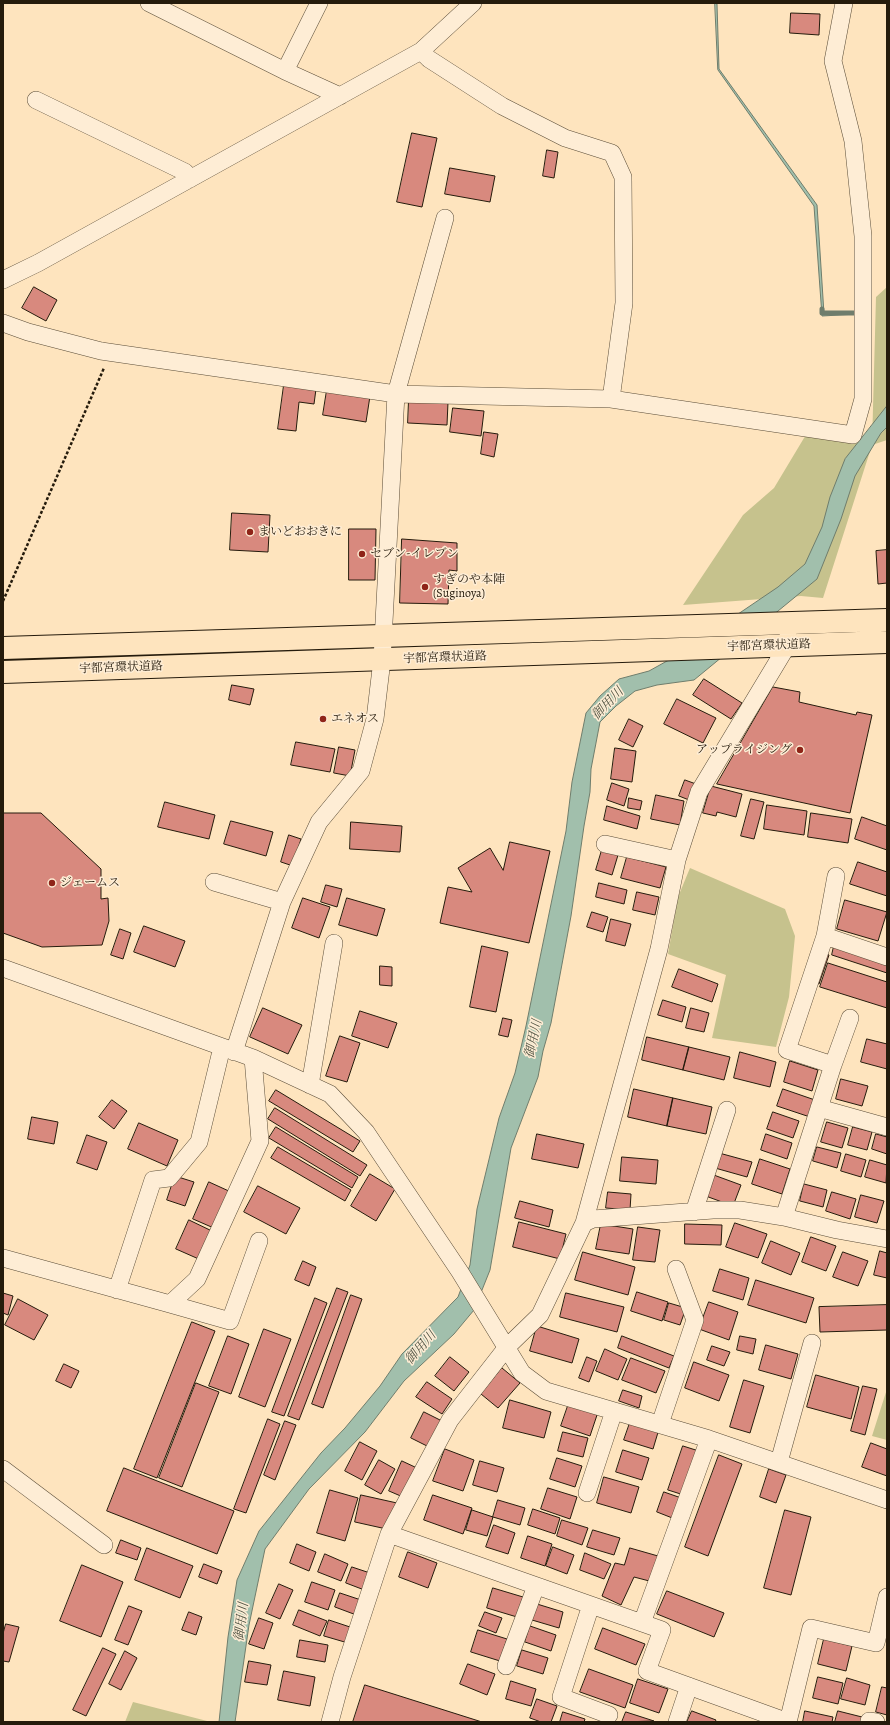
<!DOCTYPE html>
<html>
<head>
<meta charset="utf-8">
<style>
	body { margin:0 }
	#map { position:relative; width:890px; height:1725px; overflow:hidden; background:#fee4be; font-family:Alegreya,serif }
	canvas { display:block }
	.frame { position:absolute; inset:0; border:4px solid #251b0c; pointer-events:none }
</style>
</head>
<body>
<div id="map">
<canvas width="890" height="1725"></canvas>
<div class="frame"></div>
</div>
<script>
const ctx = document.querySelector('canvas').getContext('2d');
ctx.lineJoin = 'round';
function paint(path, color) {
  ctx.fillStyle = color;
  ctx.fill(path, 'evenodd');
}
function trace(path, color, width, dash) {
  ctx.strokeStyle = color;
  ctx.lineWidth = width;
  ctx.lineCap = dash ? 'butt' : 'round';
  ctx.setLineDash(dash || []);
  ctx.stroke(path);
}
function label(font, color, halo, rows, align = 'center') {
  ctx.font = font + ' Alegreya,"Noto Serif JP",serif';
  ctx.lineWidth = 3;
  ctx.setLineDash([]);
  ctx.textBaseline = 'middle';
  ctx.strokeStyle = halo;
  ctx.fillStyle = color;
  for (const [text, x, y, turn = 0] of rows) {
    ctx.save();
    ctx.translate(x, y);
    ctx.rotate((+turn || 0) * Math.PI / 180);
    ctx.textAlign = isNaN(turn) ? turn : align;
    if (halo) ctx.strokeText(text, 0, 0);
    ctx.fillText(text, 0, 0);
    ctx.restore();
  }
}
paint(new Path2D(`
	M887 287V440L872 445 823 598 801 596 683 605 743 515 774 488 807 433 860 440 872 445 876 297Z
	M690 868 785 909 795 936 789 997 776 1047 712 1038 726 975 668 954 678 897Z
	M887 1389V1440L872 1436Z
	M133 1702 211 1722H125Z`), '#c6c28d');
const water = new Path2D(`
	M715 3 717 4 719 69 817 205 824 314 860 312V398L850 423 848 422 856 399 857 314 822 316 814 206 718 70Z
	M887 406V427L881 433 855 476 841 519 817 579 694 680 657 685 635 691 616 706 600 722 591 769 590 792 584 826 571 916 551 1023 543 1051 538 1077 511 1148 490 1270 474 1310 454 1334 404 1381 365 1432 309 1489 265 1549 249 1625 235 1722H219L228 1637 237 1580 259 1531 321 1453 345 1428 380 1386 402 1354 458 1297 470 1265 477 1209 499 1118 515 1073 526 1026 566 831 572 782 586 713 600 696 619 679 649 671 676 656 778 587 805 564 822 527 830 497 845 459Z`);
paint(water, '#a1bfac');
trace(water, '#6f7d6c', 1);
trace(new Path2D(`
	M822 309V313H855`), '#6f7d6c', 5);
const building = new Path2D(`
	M791 13 820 14 819 35 790 33Z
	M412 133 437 138 422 207 397 202Z
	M547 150 558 152 554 178 543 176Z
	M450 168 495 176 490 202 445 194Z
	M34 287 57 300 46 321 22 308Z
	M284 385 316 389 314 404 299 402 296 431 278 429Z
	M327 390 370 396 366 422 323 415Z
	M409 399 448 402 447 425 408 423Z
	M453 408 484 411 481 436 450 432Z
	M484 432 498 434 494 457 481 454Z
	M232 513 270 515 268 552 230 550Z
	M349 529H376L375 580H349Z
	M402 539 457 543V571L449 570 448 604 400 603Z
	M887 550V583L878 584 876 551Z
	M704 679 742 703 731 719 693 695Z
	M232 685 254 689 250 705 229 700Z
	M773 687 800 692 799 702 856 715 857 712 872 715 850 813 717 784Z
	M677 699 716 718 703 743 664 724Z
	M629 719 643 726 633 747 619 740Z
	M296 742 335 749 330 772 291 765Z
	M339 747 355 750 350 776 334 773Z
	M615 748 636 751 632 782 611 779Z
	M685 780 696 784 689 800 679 796Z
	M612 783 629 789 624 806 607 800Z
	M711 786 742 794 736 817 717 812 716 816 703 813Z
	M656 795 684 801 680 825 651 819Z
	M629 798 642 801 640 810 628 808Z
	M751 799 764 802 754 839 741 836Z
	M165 802 215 815 209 839 158 827Z
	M767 805 807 811 804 835 764 829Z
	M607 806 640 816 637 829 604 820Z
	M3 813H41L101 869V899L108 898 109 921 102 945 42 947 3 933Z
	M811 813 852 819 848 843 808 837Z
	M862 817 887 826V850L855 839Z
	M231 821 273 832 266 856 224 844Z
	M351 822 402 826 400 852 350 849Z
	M289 835 301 839 293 866 281 862Z
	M510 842 550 851 529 943 440 923 448 887 472 892 458 868 490 848 503 870Z
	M602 850 618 855 612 875 596 870Z
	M627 857 666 867 660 888 621 878Z
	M858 862 887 872V896L850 884Z
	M599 883 627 890 624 904 596 897Z
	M326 885 342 889 337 907 321 902Z
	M637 892 659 897 655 915 633 910Z
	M303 898 330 907 319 938 292 928Z
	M347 898 385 909 377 936 339 925Z
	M845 900 887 912 878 941 837 929Z
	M592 912 608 917 603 932 587 927Z
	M611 919 631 924 625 946 606 941Z
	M144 926 185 941 175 967 134 952Z
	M120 929 131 933 123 959 111 955Z
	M482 946 508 952 496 1012 470 1007Z
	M834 946 887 964V973L832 955Z
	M824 953 829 955 819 984 813 982Z
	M828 963 887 982V1008L820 987Z
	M380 966 392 967V986L380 985Z
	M679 969 718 984 712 1002 672 987Z
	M663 1000 686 1007 682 1022 658 1015Z
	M263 1008 302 1025 288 1054 250 1037Z
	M691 1008 709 1013 704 1032 686 1028Z
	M360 1011 397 1023 388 1048 352 1036Z
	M503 1018 512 1020 508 1037 499 1035Z
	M340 1036 360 1043 347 1082 326 1076Z
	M647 1037 689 1047 683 1070 642 1060Z
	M867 1039 887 1044V1069L861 1062Z
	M689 1047 730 1057 724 1080 683 1070Z
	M740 1052 776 1062 770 1087 734 1078Z
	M790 1061 818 1070 812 1091 784 1082Z
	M841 1079 868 1086 862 1106 836 1099Z
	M634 1089 673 1098 667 1126 628 1117Z
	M783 1089 815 1100 810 1117 777 1106Z
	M276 1090 360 1141 353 1152 269 1101Z
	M673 1098 712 1107 706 1134 667 1126Z
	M112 1100 127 1111 114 1129 99 1117Z
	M275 1108 367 1165 360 1176 268 1119Z
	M773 1112 799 1121 793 1138 767 1129Z
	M32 1117 58 1122 54 1144 28 1139Z
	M827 1122 848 1128 842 1148 821 1142Z
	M139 1123 178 1140 167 1166 128 1149Z
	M276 1127 358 1177 352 1188 269 1138Z
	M853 1127 872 1132 867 1150 848 1145Z
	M537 1134 584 1144 578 1168 532 1159Z
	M766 1134 792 1143 787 1159 761 1150Z
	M876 1134 887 1137V1154L872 1149Z
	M87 1135 107 1142 97 1170 77 1163Z
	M278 1147 351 1190 345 1201 271 1158Z
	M817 1147 841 1153 837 1168 813 1161Z
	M719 1153 752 1162 747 1177 715 1168Z
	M846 1154 866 1160 861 1177 841 1171Z
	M622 1157 658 1160 656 1184 620 1181Z
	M760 1159 790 1169 782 1194 752 1184Z
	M870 1160 887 1165 886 1183 865 1177Z
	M370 1174 395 1189 376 1221 351 1206Z
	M711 1174 741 1185 733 1206 703 1195Z
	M175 1176 194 1182 185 1206 167 1200Z
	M209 1182 231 1192 216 1229 193 1219Z
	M804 1184 827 1190 823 1207 800 1201Z
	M258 1186 300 1208 286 1234 244 1212Z
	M608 1192 631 1194 630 1210 606 1208Z
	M832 1192 856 1199 850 1219 826 1211Z
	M861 1195 884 1201 877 1223 855 1217Z
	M520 1201 553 1210 549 1227 515 1218Z
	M189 1220 214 1232 201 1260 176 1249Z
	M519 1222 566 1234 560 1259 513 1247Z
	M735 1223 767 1234 758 1258 726 1247Z
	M601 1224 633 1229 629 1254 596 1249Z
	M685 1224 722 1225 721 1245 685 1244Z
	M638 1227 660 1230 655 1262 633 1260Z
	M811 1237 836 1246 826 1271 802 1262Z
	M771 1241 800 1253 791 1275 762 1263Z
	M880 1251 887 1253V1278L874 1275Z
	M583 1252 635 1267 628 1295 575 1280Z
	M843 1252 868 1261 858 1286 833 1277Z
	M303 1261 316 1267 309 1286 295 1280Z
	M720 1269 749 1278 743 1300 713 1291Z
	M756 1280 814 1298 806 1323 748 1305Z
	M337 1288 348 1292 299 1420 288 1416Z
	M637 1292 668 1302 662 1321 631 1311Z
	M3 1293 13 1296 8 1315 3 1313Z
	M566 1293 624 1307 617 1332 560 1317Z
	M351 1295 362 1299 323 1408 312 1404Z
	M315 1298 327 1303 284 1416 272 1412Z
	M18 1299 48 1315 34 1340 5 1325Z
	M709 1302 738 1312 729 1340 699 1329Z
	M669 1303 686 1308 680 1325 664 1320Z
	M887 1305V1330L820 1332 819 1307Z
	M192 1322 215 1331 157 1478 134 1469Z
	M537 1326 579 1339 572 1363 530 1351Z
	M264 1329 291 1339 265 1407 239 1397Z
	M228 1336 249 1344 231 1394 209 1386Z
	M622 1336 674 1356 669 1368 618 1348Z
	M740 1336 756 1339 753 1354 737 1350Z
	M766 1345 798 1354 791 1379 759 1370Z
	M712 1346 730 1352 724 1366 707 1360Z
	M605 1349 627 1359 618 1380 596 1371Z
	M450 1357 469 1372 454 1391 435 1376Z
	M587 1357 597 1361 589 1382 579 1378Z
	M631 1358 665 1371 656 1393 622 1380Z
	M694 1362 729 1375 719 1401 685 1388Z
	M64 1364 79 1371 71 1388 56 1381Z
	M502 1368 520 1383 498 1408 481 1394Z
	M816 1375 859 1387 851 1419 807 1407Z
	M744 1380 764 1386 750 1433 730 1427Z
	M427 1382 452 1399 442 1414 416 1397Z
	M196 1383 219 1392 182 1487 159 1478Z
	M863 1386 877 1389 865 1435 851 1431Z
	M623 1390 642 1396 639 1408 619 1401Z
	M510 1400 551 1412 544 1438 503 1428Z
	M569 1403 598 1412 590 1436 561 1426Z
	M424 1412 444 1422 431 1448 411 1438Z
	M268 1419 280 1424 246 1513 234 1509Z
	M631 1420 659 1429 653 1449 624 1440Z
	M285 1421 296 1425 275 1480 264 1475Z
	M563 1432 588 1438 583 1457 558 1451Z
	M360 1442 377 1451 362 1480 345 1471Z
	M871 1443 887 1449V1476L862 1467Z
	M683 1446 702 1452 687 1496 668 1490Z
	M445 1449 474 1460 463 1491 433 1481Z
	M623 1450 649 1458 642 1480 616 1472Z
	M719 1455 742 1464 708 1556 685 1547Z
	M557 1458 582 1466 575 1487 550 1479Z
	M379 1460 395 1469 381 1494 365 1485Z
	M402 1461 417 1468 403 1497 389 1491Z
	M480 1461 504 1468 497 1492 473 1485Z
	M124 1468 234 1511 217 1554 107 1511Z
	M769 1469 786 1475 776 1503 760 1497Z
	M604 1477 639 1487 631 1513 597 1503Z
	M548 1488 577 1497 570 1519 541 1509Z
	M330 1490 358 1498 345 1541 317 1533Z
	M664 1492 687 1500 680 1521 657 1512Z
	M361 1495 397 1503 391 1530 355 1522Z
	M433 1495 472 1508 463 1534 424 1520Z
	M498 1500 525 1508 520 1525 493 1517Z
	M533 1509 560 1518 555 1534 528 1525Z
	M472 1510 493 1517 487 1536 466 1530Z
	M785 1510 811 1517 791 1595 764 1588Z
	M562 1520 588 1528 582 1545 557 1536Z
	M494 1525 515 1533 508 1554 486 1547Z
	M593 1530 620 1538 614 1555 587 1547Z
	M528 1536 552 1544 545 1566 521 1558Z
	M121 1540 141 1548 137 1560 116 1553Z
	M297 1544 316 1552 309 1571 290 1563Z
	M553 1547 574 1555 567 1574 546 1566Z
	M147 1548 193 1566 180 1598 135 1580Z
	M630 1548 665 1558 657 1583 634 1577 621 1605 602 1596 615 1563 624 1565Z
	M408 1552 437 1563 428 1588 399 1577Z
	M585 1553 611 1564 604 1579 580 1570Z
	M325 1554 348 1564 341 1581 318 1572Z
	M204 1564 222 1571 217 1584 199 1577Z
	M82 1565 123 1582 101 1637 60 1621Z
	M352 1567 373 1574 367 1591 346 1583Z
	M312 1582 335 1590 328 1610 305 1602Z
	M279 1584 293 1590 280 1619 266 1613Z
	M493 1588 523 1597 517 1617 487 1608Z
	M667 1591 724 1613 714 1637 657 1614Z
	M340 1593 364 1601 359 1616 335 1607Z
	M537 1604 563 1612 559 1628 532 1620Z
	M129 1606 142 1611 128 1645 115 1640Z
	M299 1610 327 1621 320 1636 293 1625Z
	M189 1612 202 1617 196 1635 182 1630Z
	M485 1612 502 1618 496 1633 479 1626Z
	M259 1618 273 1623 264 1649 249 1644Z
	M329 1620 353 1628 348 1643 324 1636Z
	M6 1624 19 1627 9 1662 3 1661V1634Z
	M530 1626 556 1635 551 1651 525 1642Z
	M603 1628 645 1644 636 1665 595 1649Z
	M478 1630 507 1639 500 1661 471 1652Z
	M824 1639 852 1646 846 1671 818 1664Z
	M300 1640 328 1645 325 1662 297 1657Z
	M103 1648 116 1654 86 1716 73 1710Z
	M522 1650 548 1658 543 1674 517 1666Z
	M125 1651 137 1658 121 1690 109 1684Z
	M249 1661 271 1665 267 1685 245 1682Z
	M468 1664 495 1674 487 1695 460 1684Z
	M589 1669 633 1685 625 1708 580 1692Z
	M284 1671 315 1677 310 1706 278 1700Z
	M818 1677 843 1683 838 1704 813 1698Z
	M847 1678 870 1685 865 1705 841 1699Z
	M638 1679 668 1689 659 1713 630 1703Z
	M511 1681 536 1689 531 1706 506 1699Z
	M365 1685 482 1722H353Z
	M882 1687 887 1688V1715L876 1712Z
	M537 1699 557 1706 551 1722H541L530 1718Z
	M692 1711 716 1720 715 1722H687Z
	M805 1711 833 1717 832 1722H803Z
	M838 1711 862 1717 860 1722H835Z
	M563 1712 585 1719 584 1722H560Z
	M626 1712 654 1721 622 1722Z`);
paint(building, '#d8897e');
trace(building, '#251b0c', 1);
const street = new Path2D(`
	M149 3 285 71
	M319 3 285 71 340 96
	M421 51 429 59 502 106 565 138 612 153 623 177 624 303 611 399
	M36 100 185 172 190 179
	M3 280 38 263 421 51 473 3
	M3 323 28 332 101 351 396 394 611 399 853 435 863 399V236L853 141 833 61 844 3
	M605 844 677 860
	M214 882 282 902
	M825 936 836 876
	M3 968 253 1058 330 1094 366 1132 460 1272 522 1373 546 1391 709 1439 887 1500
	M234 1052 282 902 319 822 361 771 375 719 382 660 396 394 445 218
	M833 1065 850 1018
	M310 1085 334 943
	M819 1108 887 1127
	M694 1212 727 1110
	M784 1217 833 1065 787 1050 825 936 887 957
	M584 1223 659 949 677 860 699 792 787 646 788 636
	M3 1258 170 1304 197 1279 260 1141 253 1058
	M117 1290 153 1180 169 1178 199 1142 222 1047
	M170 1304 230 1321 259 1241
	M660 1424 695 1320 676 1269
	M779 1462 812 1343
	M3 1469 104 1545
	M587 1493 614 1411
	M389 1534 662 1630 647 1671 788 1722 811 1628 876 1643 887 1597
	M591 1605 561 1697 609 1715
	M642 1623 709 1439
	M506 1666 536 1586
	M330 1722 342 1677 389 1534 450 1420 507 1347 540 1315 584 1223 593 1219 713 1210H740L784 1217 837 1230 887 1239
	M677 1722 689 1686
	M869 1722V1721L876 1722`);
const highway = new Path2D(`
	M3 648 887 620
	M3 672 887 642`);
trace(street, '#5b4d38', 18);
trace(highway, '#251b0c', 24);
trace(new Path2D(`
	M3 601 104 368`), '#251b0c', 2.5, [3, 2]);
trace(street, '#feedd5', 17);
trace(highway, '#fee4be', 22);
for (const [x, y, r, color] of [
	[250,532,4,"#8f2418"],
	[362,554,4,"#8f2418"],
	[425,587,4,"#8f2418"],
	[323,719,4,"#8f2418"],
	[800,750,4,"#8f2418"],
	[52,883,4,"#8f2418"]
]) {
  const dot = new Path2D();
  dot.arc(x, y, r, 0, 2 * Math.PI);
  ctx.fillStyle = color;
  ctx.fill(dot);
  trace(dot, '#feedd5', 1.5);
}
label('12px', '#251b0c', '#feedd5', [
	["まいどおおきに",258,532],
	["セブン-イレブン",370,554],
	["すぎのや本陣",433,580],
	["(Suginoya)",433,594],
	["エネオス",331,719],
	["アップライジング",792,750,"right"],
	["ジェームス",60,883]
], 'left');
label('12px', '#251b0c', '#feedd5', [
	["宇都宮環状道路",769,646,-2],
	["宇都宮環状道路",445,658,-2],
	["宇都宮環状道路",121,668,-2]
]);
label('italic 13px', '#505444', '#feedd5', [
	["御用川",608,704,-46],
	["御用川",534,1039,-78],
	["御用川",421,1348,-49],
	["御用川",242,1622,-83]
]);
</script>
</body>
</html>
